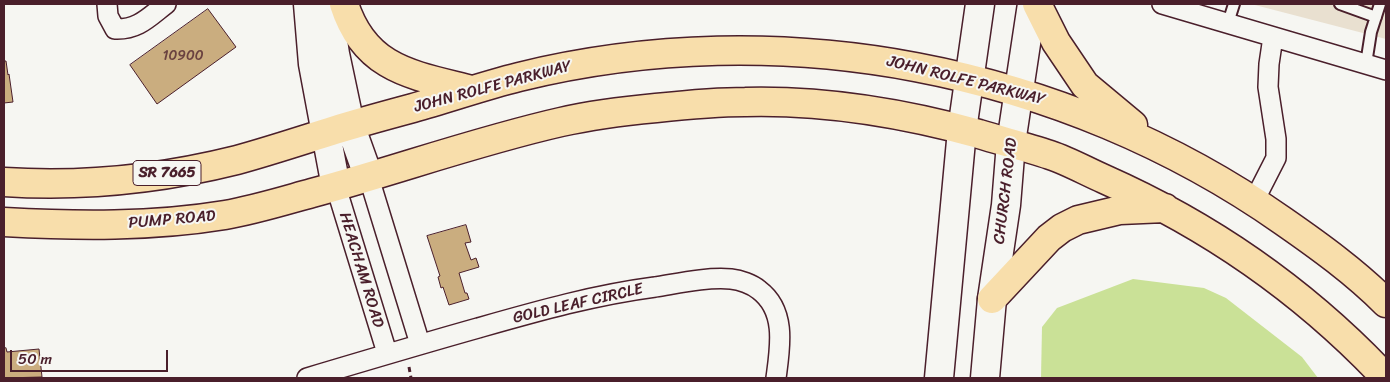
<!DOCTYPE html>
<html>
<head>
<meta charset="utf-8">
<style>
	body { margin:0 }
	#map { position:relative; width:1390px; height:382px; overflow:hidden; background:#f6f6f2; font-family:Sriracha,sans-serif }
	canvas { display:block }
	.frame { position:absolute; inset:0; border:5px solid #4a1f2b; pointer-events:none }
	.scale { position:absolute; left:10px; top:350px; width:158px; height:22px; box-sizing:border-box; border:2px solid #4a1f2b; border-top:0; padding-left:6px; font-size:15px; line-height:18px; white-space:nowrap; color:#4a1f2b; -webkit-text-stroke:4px #f6f6f2; paint-order:stroke }
</style>
</head>
<body>
<div id="map">
<canvas width="1390" height="382"></canvas>
<div class="frame"></div>
<div class="scale">50 m</div>
</div>
<script>
const ctx = document.querySelector('canvas').getContext('2d');
ctx.lineJoin = 'round';
function paint(path, color) {
  ctx.fillStyle = color;
  ctx.fill(path, 'evenodd');
}
function trace(path, color, width, dash) {
  ctx.strokeStyle = color;
  ctx.lineWidth = width;
  ctx.lineCap = dash ? 'butt' : 'round';
  ctx.setLineDash(dash || []);
  ctx.stroke(path);
}
function label(font, color, halo, rows, align = 'center') {
  ctx.font = font + ' Sriracha,sans-serif';
  ctx.lineWidth = 4;
  ctx.setLineDash([]);
  ctx.textBaseline = 'middle';
  ctx.strokeStyle = halo;
  ctx.fillStyle = color;
  for (const [text, x, y, turn = 0] of rows) {
    ctx.save();
    ctx.translate(x, y);
    ctx.rotate((+turn || 0) * Math.PI / 180);
    ctx.textAlign = isNaN(turn) ? turn : align;
    if (halo) ctx.strokeText(text, 0, 0);
    ctx.fillText(text, 0, 0);
    ctx.restore();
  }
}
paint(new Path2D(`
	M1251 4H1386V39Z`), '#e9e0d0');
paint(new Path2D(`
	M1133 279 1204 288 1226 298 1302 357 1318 378H1041L1042 327 1057 308Z`), '#cae197');
const building = new Path2D(`
	M208 9 236 47 157 104 130 65Z
	M4 61H6L8 75 9 74 13 102 4 103Z
	M466 225 471 242 465 243 471 260 476 258 479 267 459 273 465 293H467L469 299 449 305 443 287 441 288 438 277 440 276 427 236Z
	M6 348 7 352 39 349 42 377 4 378V349Z`);
paint(building, '#caad7f');
trace(building, '#4a1f2b', 1);
const service = new Path2D(`
	M1340 4 1376 17
	M1228 23 1234 4
	M1366 64 1371 32 1380 4`);
const minor = new Path2D(`
	M107 4 108 16 115 29C138 30 149 17 166 4
	M1162 4 1386 70
	M369 178 420 344
	M336 187 387 353
	M1254 201 1276 158V139L1268 87 1269 64 1273 37
	M307 378C364 361 421 344 478 328 538 311 594 295 655 287 680 283 706 277 731 279 740 280 752 284 759 290 787 311 780 348 776 378`);
const secondary = new Path2D(`
	M308 4 313 64 336 187
	M330 4 331 28 335 54 350 125 369 178
	M939 378 962 130 980 4
	M985 378 992 299 1006 205 1011 143 1032 4`);
const primary = new Path2D(`
	M344 4C365 70 413 75 472 90
	M1037 4 1056 42 1085 85 1133 125
	M4 182C82 187 161 179 237 160 270 151 303 140 335 130 361 122 387 115 413 108 449 98 483 86 519 77 780 13 1063 67 1283 221 1319 246 1355 272 1386 303
	M4 222C77 226 152 227 225 215 254 210 283 201 312 193 394 171 477 141 561 122 592 115 624 111 656 108 685 105 715 102 745 102 823 100 903 113 979 134 1002 141 1026 147 1050 155 1068 161 1086 171 1104 179 1210 226 1306 293 1386 378
	M992 299 1049 238 1062 228 1078 220 1120 210 1165 208`);
trace(service, '#4a1f2b', 14);
trace(minor, '#4a1f2b', 22);
trace(secondary, '#4a1f2b', 31);
trace(primary, '#4a1f2b', 31);
trace(new Path2D(`
	M409 367 411 378`), '#4a1f2b', 3, [5, 4]);
trace(service, '#f6f6f2', 10);
trace(minor, '#f6f6f2', 19);
trace(secondary, '#f6f6f2', 28);
trace(primary, '#f8deab', 28);
label('14px', '#6a4240', null, [
	["10900",183,56]
]);
for (const [x, y, w] of [
	[167,173,68]
]) {
  const box = new Path2D();
  box.roundRect(x - w / 2, y - 12.5, w, 25, 4);
  ctx.fillStyle = '#f6f6f2';
  ctx.fill(box);
  trace(box, '#4a1f2b', 1);
}
label('bold 15px', '#4a1f2b', null, [
	["SR 7665",167,173]
]);
label('16px', '#4a1f2b', '#f6f6f2', [
	["JOHN ROLFE PARKWAY",966,81,14],
	["JOHN ROLFE PARKWAY",493,87,-15],
	["CHURCH ROAD",1006,191,-83],
	["PUMP ROAD",172,220,-5],
	["HEACHAM ROAD",361,270,73],
	["GOLD LEAF CIRCLE",578,304,-13]
]);
</script>
</body>
</html>
